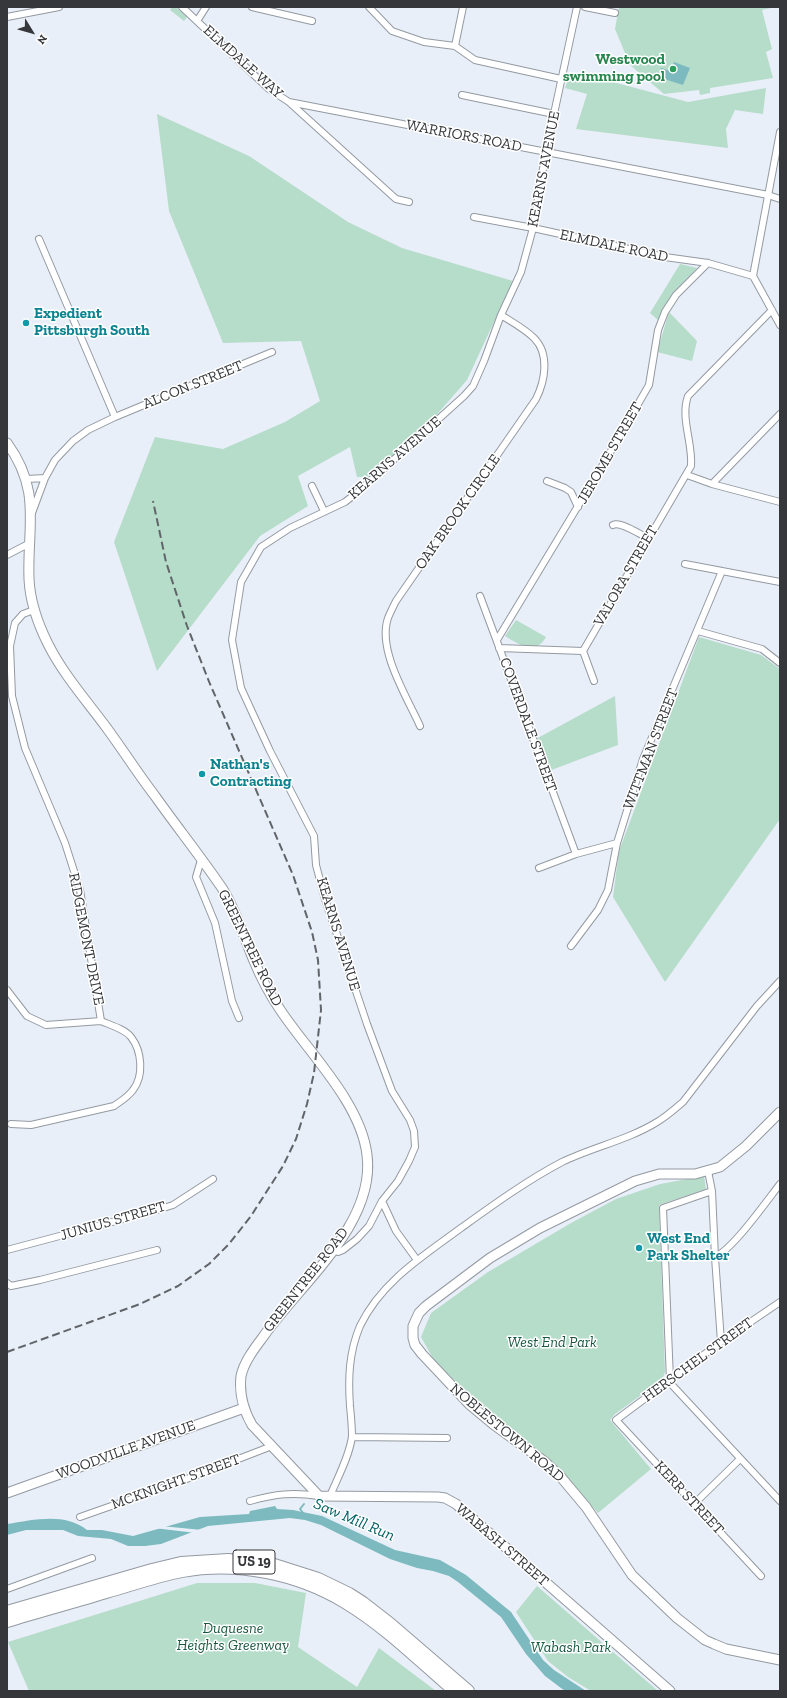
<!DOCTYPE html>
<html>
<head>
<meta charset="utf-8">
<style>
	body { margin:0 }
	#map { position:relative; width:787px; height:1698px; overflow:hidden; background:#e9eff8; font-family:"Zilla Slab",serif }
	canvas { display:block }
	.frame { position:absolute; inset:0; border:8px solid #35373a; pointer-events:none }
	.north { position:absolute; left:12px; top:12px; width:40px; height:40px; -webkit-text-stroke:3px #fff; paint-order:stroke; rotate:127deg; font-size:11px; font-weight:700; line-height:16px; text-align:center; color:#35373a }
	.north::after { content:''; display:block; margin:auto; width:14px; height:18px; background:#35373a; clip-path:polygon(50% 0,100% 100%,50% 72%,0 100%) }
</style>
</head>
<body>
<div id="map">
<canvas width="787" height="1698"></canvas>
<div class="frame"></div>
<div class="north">N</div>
</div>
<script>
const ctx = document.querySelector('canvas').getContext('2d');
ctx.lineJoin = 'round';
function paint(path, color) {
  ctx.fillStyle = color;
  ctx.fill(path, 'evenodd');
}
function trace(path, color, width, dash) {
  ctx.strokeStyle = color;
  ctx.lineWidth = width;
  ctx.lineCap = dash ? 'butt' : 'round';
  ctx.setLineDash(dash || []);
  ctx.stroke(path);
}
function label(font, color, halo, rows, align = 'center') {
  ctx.font = font + ' "Zilla Slab",serif';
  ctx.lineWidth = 3;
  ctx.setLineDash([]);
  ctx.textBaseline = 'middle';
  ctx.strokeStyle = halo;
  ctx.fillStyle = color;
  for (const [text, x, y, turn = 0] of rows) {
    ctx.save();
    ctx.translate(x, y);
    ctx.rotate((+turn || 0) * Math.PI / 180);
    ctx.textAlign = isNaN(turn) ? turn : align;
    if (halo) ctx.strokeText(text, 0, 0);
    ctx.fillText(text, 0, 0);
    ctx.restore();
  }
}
paint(new Path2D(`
	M172 7H176L187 17 184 21 170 10Z
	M619 7H776L762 10 772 49 766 52 773 78 710 88V93L700 95 699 90 664 94 630 65 615 29Z
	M570 74 597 81 598 78 688 102 766 88 763 114 735 110 726 129 728 148 576 129 587 94 565 88Z
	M157 114 249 156 348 222 402 248 513 281 467 380 433 419 370 477H357L350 447 298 476 308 506 260 536 157 671 114 542 155 437 223 449 285 422 320 401 301 341 223 343 169 211Z
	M680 264 697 268 673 294 659 321 650 313Z
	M669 312 697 341 692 361 657 352Z
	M516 620 546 637C536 655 519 645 505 636Z
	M699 637 761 655 780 669V819L665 982 613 897 619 851Z
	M615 696 618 745 546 772 534 740Z
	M704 1176 706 1189 659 1205 665 1372 662 1380 615 1414 610 1420 651 1469 598 1513 564 1475 492 1415 435 1362 421 1337 431 1313 488 1272 571 1223 616 1199 660 1184Z
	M197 1583H255L306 1593 298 1647 357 1687 379 1648 436 1691H29L8 1642Z
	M537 1586 658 1691H591L568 1677 548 1661 516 1612Z`), '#b6dcca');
paint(new Path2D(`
	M674 62 690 68 683 85 658 77 661 68 671 71Z
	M275 1506 277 1509 293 1510 322 1516 395 1550 440 1560 466 1575 511 1612 543 1660 554 1670 586 1691H565L545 1676 526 1654 501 1617 458 1582 449 1576 433 1571 417 1568 390 1559 321 1525 305 1520 290 1518 208 1526 161 1544 145 1546H128L111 1539 78 1536 63 1530H26L7 1535V1524C33 1520 65 1512 87 1530H102L133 1536 200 1517 249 1514 250 1511Z`), '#7cbac0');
paint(new Path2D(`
	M161 1526 202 1530 196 1533 154 1528Z`), '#e9eff8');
trace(new Path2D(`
	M304 1514 300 1509 304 1504`), '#7cbac0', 2);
const street = new Path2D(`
	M182 7 269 89 289 102 396 199 409 202
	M252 7 312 21
	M369 7 392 31 424 42 455 46
	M585 7 615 13
	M7 17 59 7
	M197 21 206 7
	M455 46 475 60 561 79
	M455 46 463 7
	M462 95 554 114
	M289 102 768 195 780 199
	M780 132 753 276 780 325
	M474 217 533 228 665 257 708 263 753 276
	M39 239 115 417
	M687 475 712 484 780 502
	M27 479 45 478 55 460 73 441 88 430 115 417 272 352
	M547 481 565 488 571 492 578 507
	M712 484 780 414
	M312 486 324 511
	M32 513 45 478
	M613 525C620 521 639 534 648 538
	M7 555 30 543
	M685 564 780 582
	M480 596 576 854
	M698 631 762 649 780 663
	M497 640 607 458 649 385 658 330 665 312 676 295 708 263
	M499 648 583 651
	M583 651 691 466C693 443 680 418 688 396L772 310
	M583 651 594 681
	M420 726C407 697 377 650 388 618 390 613 393 607 396 601L536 399C545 381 550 354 534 338 525 329 512 322 501 315
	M201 860 196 877 215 923 232 1001 239 1018
	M539 868 576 854 617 843
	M571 946 598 910 608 890 617 843 643 759 722 571
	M7 990 27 1016 46 1025 101 1021
	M11 1124 31 1125 114 1106C121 1101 128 1097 133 1090 144 1076 142 1051 131 1037 125 1029 110 1025 101 1021L80 890 65 843 25 748 12 696 10 646 15 623 23 614 34 610
	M708 1171 712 1191 715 1257 721 1342
	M712 1191 663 1208 670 1380 672 1385 780 1501
	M382 1201 396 1231 417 1260
	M7 1250 157 1210 173 1205 213 1179
	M332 1250 338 1252 343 1250 357 1239 369 1226 382 1201 398 1181 409 1161 415 1147 414 1131 410 1120 392 1091 367 1024 325 899 316 865 314 836 270 751 241 688 232 640 241 582 261 547 290 528 345 502 359 491 464 396 473 386 484 361 501 315 521 272 533 228 546 151 577 7
	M715 1257C733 1249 766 1202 780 1184
	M7 1283 11 1286 40 1280 157 1250
	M352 1437 447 1438
	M330 1496C337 1479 350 1455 352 1436 352 1427 351 1416 350 1406 348 1378 349 1352 360 1326 381 1282 423 1256 461 1228 493 1205 526 1181 562 1162 593 1147 628 1140 657 1122 666 1117 675 1109 683 1102L757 1006 780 981
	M250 1501C276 1494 292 1492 319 1496
	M694 1504 740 1459
	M80 1517 171 1485 272 1446
	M761 1576 616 1420 721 1342 780 1302
	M7 1589 92 1558`);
const secondary = new Path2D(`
	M7 443C42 491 27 526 29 579 30 601 38 624 48 644 63 674 86 700 106 727 123 750 138 774 155 796 177 827 201 857 222 888 236 910 244 937 254 961 261 978 270 995 281 1011 309 1053 361 1103 367 1155 376 1224 299 1285 263 1337 254 1349 244 1362 241 1376 239 1393 244 1411 252 1425L319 1496 438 1497 445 1498 456 1504 670 1691
	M780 1112 746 1146 720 1167 695 1174H659L635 1181 540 1228 490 1258 426 1306 419 1313 413 1326V1338L415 1345 422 1354 469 1404 493 1424 545 1462 560 1476 586 1507 632 1575 677 1618 705 1640 714 1644 726 1649 780 1660
	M7 1493 244 1408`);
const highway = new Path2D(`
	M7 1612 152 1570 181 1563 228 1560 274 1565 318 1579 349 1594 363 1603 390 1624 468 1691
	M7 1621C40 1611 73 1602 106 1592 131 1585 156 1576 182 1571 236 1561 297 1573 345 1602 385 1626 420 1661 455 1691`);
trace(street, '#949aa2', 8);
trace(secondary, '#949aa2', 11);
trace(highway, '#949aa2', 14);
trace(street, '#fff', 6);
trace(secondary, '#fff', 9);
trace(highway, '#fff', 12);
trace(new Path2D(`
	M7 1352 140 1304 178 1286 209 1264 229 1244 251 1216 283 1166 296 1139 307 1104 314 1073 321 1010 318 960 312 932 293 875 210 684 187 626 166 562 153 501`), '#616469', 2, [8, 4]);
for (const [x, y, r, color] of [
	[673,69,4,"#2e9e5b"],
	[26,323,4,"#0f9aa8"],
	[202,774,4,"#0f9aa8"],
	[639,1248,4,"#0f9aa8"]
]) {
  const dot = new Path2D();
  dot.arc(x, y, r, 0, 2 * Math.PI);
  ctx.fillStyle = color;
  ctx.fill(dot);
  trace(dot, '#fff', 1.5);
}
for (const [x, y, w] of [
	[254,1562,42]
]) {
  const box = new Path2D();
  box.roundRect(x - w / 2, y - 12, w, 24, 3);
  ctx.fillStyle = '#fff';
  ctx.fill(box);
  trace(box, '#35373a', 1);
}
label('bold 14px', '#35373a', null, [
	["US 19",254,1562]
]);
label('bold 15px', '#27864d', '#fff', [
	["Westwood",665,60],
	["swimming pool",665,77]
], 'right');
label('15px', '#35373a', '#fff', [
	["ELMDALE WAY",243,62,42],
	["WARRIORS ROAD",464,136,11],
	["KEARNS AVENUE",544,169,-79],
	["ELMDALE ROAD",614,246,12],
	["ALCON STREET",193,385,-22],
	["JEROME STREET",610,453,-60],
	["KEARNS AVENUE",395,458,-41],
	["OAK BROOK CIRCLE",458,512,-55],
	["VALORA STREET",626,576,-60],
	["COVERDALE STREET",528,725,70],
	["WITTMAN STREET",651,749,-69],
	["KEARNS AVENUE",338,934,73],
	["RIDGEMONT DRIVE",86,939,79],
	["GREENTREE ROAD",250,948,64],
	["JUNIUS STREET",113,1221,-16],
	["GREENTREE ROAD",306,1280,-52],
	["HERSCHEL STREET",698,1360,-36],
	["NOBLESTOWN ROAD",507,1433,40],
	["WOODVILLE AVENUE",126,1450,-20],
	["MCKNIGHT STREET",176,1482,-20],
	["KERR STREET",689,1498,47],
	["WABASH STREET",502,1545,41]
]);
label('bold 15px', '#0d838f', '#fff', [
	["Expedient",34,314],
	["Pittsburgh South",34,331],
	["Nathan's",210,765],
	["Contracting",210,782],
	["West End",647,1239],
	["Park Shelter",647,1256]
], 'left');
label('italic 15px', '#185740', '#fff', [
	["West End Park",552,1343],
	["Duquesne",233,1629],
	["Heights Greenway",233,1646],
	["Wabash Park",571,1648]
]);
label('italic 16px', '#036167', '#fff', [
	["Saw Mill Run",354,1520,23]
]);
</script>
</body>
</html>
